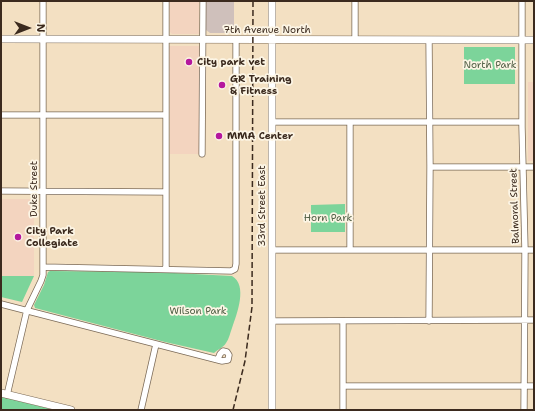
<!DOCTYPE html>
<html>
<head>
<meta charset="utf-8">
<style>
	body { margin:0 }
	#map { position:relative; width:535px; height:411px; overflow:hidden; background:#f3e0c2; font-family:"Shantell Sans",sans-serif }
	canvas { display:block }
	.frame { position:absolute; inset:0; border:2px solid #3b2a1e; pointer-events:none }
	.north { position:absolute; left:8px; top:8px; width:40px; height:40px; -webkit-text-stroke:3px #fcf5e5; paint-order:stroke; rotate:90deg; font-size:11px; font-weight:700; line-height:16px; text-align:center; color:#3b2a1e }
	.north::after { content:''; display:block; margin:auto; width:14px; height:18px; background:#3b2a1e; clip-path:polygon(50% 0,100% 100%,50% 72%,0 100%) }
</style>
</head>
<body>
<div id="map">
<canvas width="535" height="411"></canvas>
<div class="frame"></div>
<div class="north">N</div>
</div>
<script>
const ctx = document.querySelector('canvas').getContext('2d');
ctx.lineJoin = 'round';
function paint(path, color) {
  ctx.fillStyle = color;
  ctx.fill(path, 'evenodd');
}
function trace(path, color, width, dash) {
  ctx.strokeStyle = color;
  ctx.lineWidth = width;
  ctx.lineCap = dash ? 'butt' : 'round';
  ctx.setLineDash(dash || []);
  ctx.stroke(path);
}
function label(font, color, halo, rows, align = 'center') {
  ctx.font = font + ' "Shantell Sans",sans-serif';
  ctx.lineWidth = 3.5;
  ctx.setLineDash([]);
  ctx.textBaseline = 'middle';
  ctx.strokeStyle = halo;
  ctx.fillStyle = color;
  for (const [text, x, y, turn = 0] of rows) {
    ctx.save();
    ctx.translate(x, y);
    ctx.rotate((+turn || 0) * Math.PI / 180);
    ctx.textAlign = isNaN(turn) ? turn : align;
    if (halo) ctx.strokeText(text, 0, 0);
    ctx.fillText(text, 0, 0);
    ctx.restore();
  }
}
paint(new Path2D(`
	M169 1H199V34H172L170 32Z
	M169 46H199V154H170Z
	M528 82H534V161H528Z
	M1 199H34V276H1Z`), '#f3d4bf');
paint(new Path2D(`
	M206 1H234V33H210L206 30Z`), '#cfc0bb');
paint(new Path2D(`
	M464 47H515V84H464Z
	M345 204V232H311V205Z
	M50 271 155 272 232 276C248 285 237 314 232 328 230 333 229 339 226 343 223 348 218 349 214 353L165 342 35 308 34 305 44 285 48 272Z
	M1 276H34L22 302 1 297Z
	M1 397 7 398 55 410H1Z`), '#7cd49a');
const minor = new Path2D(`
	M166 1V269
	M355 1V39
	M522 1V127L525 250 524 410
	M1 115H165
	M272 122H522
	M202 154 203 1
	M430 167H534
	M1 191 165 192
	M350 249V122
	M272 250H534
	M43 267 231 271 235 269 236 264V40
	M1 304 222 361 228 360 229 355 227 352 223 351 220 354 218 359
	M272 321 534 320
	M343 321V410
	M429 321 430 167 429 40
	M344 386H534
	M7 395 27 310 41 281 43 275V1
	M141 410 156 344`);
const tertiary = new Path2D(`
	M1 39 534 40
	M1 393 71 410
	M272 410V1`);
trace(minor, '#7b6a57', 7);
trace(tertiary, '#7b6a57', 8);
trace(minor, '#fff', 5.5);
trace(tertiary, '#fff', 7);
trace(new Path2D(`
	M233 410 245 361 252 307 253 1`), '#3b2a1e', 1.5, [6, 3]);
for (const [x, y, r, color] of [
	[189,62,4,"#b5179e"],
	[222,85,4,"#b5179e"],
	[219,136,4,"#b5179e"],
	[18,237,4,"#b5179e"]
]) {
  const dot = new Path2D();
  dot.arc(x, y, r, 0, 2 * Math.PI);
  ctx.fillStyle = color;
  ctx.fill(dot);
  trace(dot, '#fcf5e5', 1.5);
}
label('10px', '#3b2a1e', '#fcf5e5', [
	["7th Avenue North",267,30],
	["Duke Street",34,189,-90],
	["33rd Street East",262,206,-90],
	["Balmoral Street",515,206,-92]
]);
label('bold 10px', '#3b2a1e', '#fcf5e5', [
	["City park vet",197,62],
	["GR Training",230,79],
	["& Fitness",230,91],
	["MMA Center",227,136],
	["City Park",26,231],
	["Collegiate",26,243]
], 'left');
label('10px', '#4e5d43', '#fcf5e5', [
	["North Park",490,65],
	["Horn Park",328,218],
	["Wilson Park",198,311]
]);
</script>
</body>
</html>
